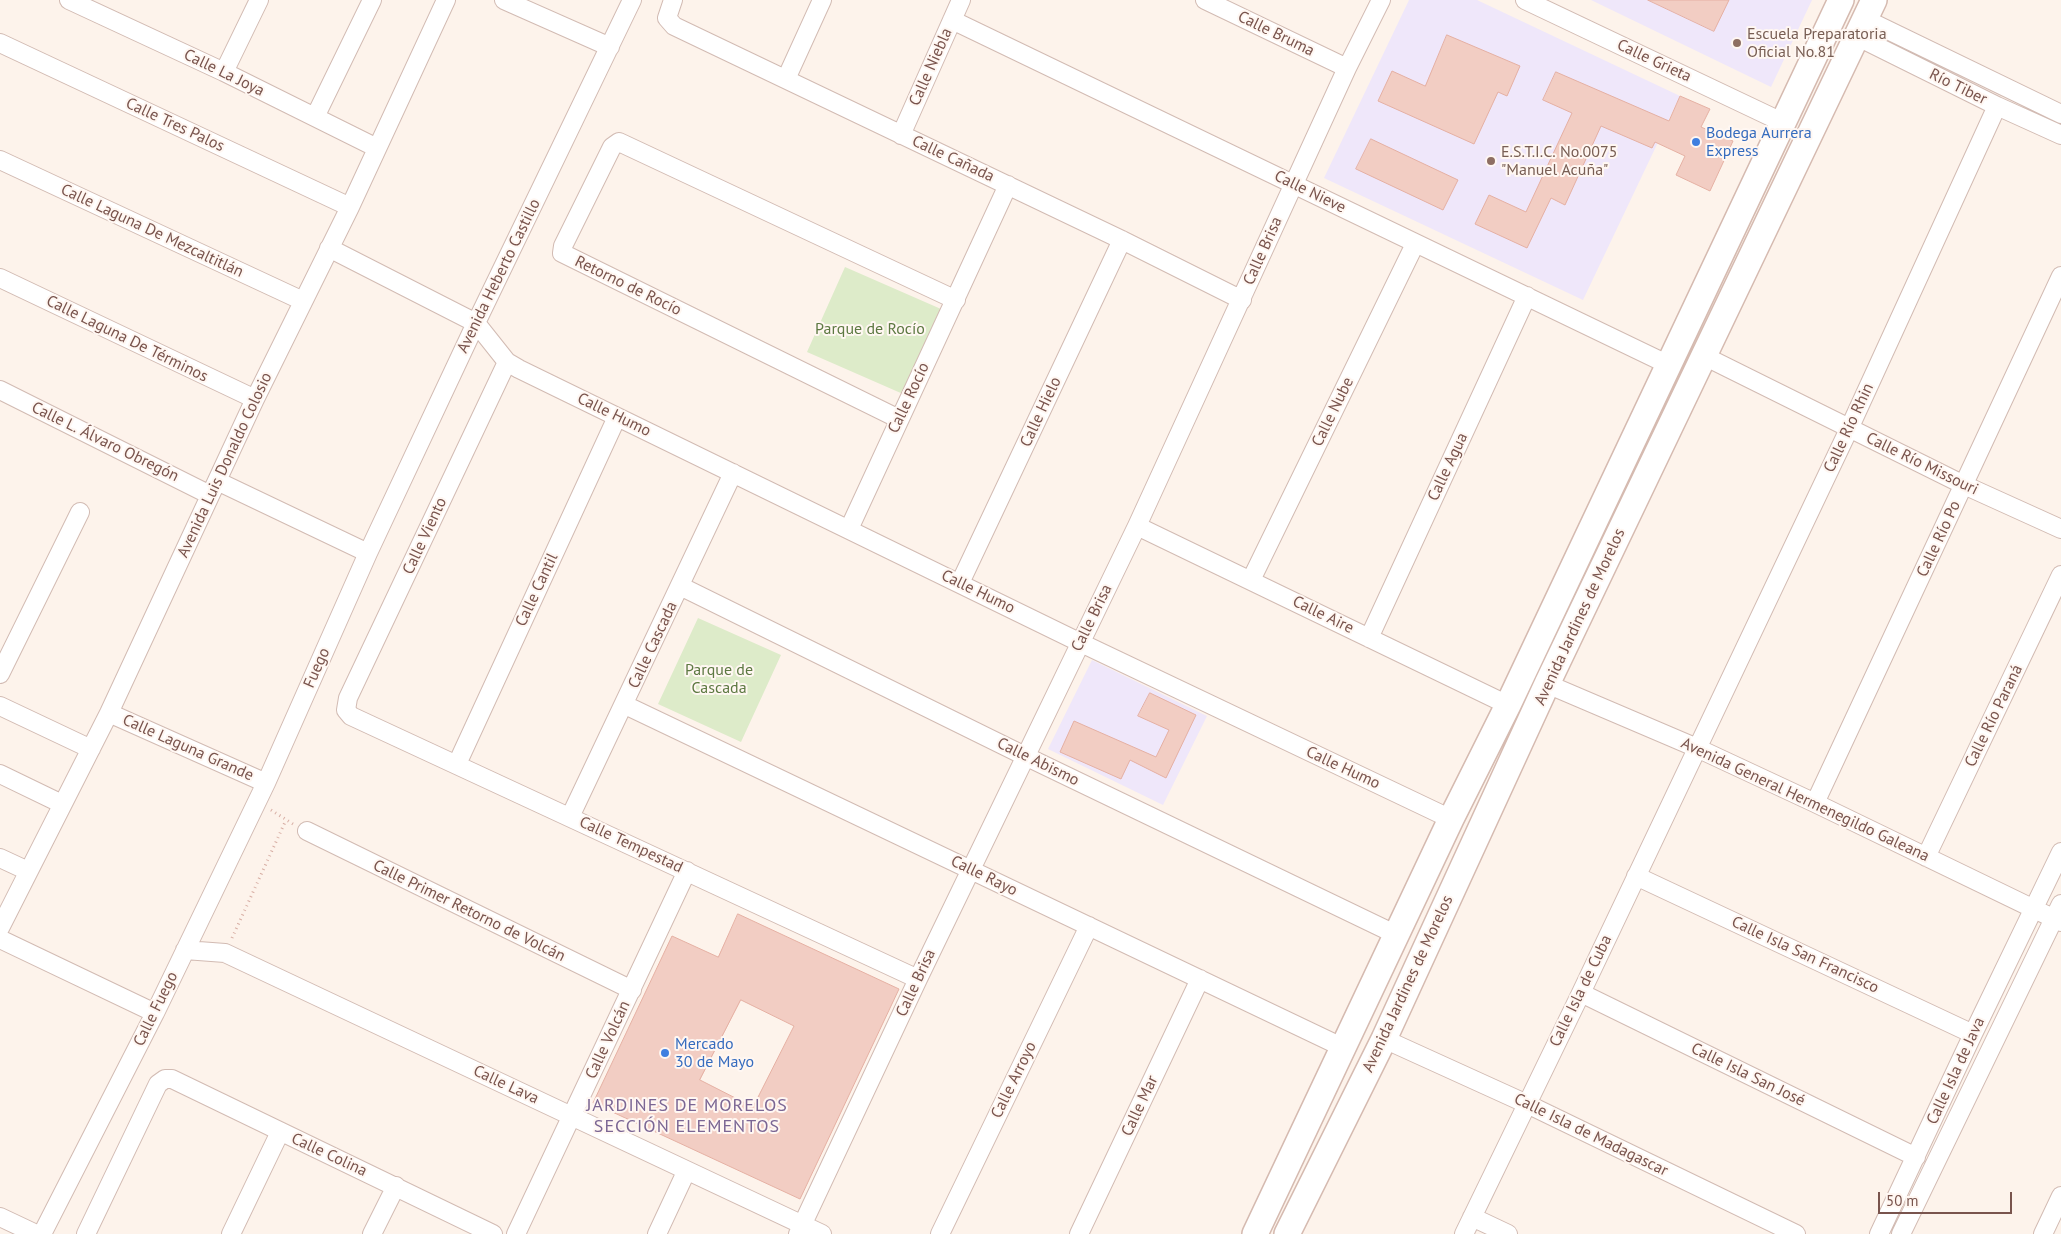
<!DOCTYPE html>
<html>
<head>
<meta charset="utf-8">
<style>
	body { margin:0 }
	#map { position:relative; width:2061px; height:1234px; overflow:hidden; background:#fdf3eb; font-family:"PT Sans",sans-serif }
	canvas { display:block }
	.scale { position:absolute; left:1878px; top:1192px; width:134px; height:22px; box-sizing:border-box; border:2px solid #79544d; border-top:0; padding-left:6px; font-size:15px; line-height:18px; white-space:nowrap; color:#79544d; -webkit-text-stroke:4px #fff7f2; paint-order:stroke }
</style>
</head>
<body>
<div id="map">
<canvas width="2061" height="1234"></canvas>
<div class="scale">50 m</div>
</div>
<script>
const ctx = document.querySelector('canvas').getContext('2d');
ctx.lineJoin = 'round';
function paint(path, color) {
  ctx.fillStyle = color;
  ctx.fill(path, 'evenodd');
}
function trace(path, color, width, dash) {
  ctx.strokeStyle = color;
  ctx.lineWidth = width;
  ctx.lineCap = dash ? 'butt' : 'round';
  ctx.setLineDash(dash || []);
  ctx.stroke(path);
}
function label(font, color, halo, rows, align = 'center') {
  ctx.font = font + ' "PT Sans",sans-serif';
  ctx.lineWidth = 4;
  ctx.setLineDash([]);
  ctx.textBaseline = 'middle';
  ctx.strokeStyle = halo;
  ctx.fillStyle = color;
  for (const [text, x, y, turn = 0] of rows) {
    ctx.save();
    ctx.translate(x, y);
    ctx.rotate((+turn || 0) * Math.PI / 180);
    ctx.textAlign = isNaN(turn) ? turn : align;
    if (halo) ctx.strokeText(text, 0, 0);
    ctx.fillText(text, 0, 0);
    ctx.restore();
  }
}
paint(new Path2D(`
	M1409 0H1477L1680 96 1583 300 1324 178Z
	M1591 0H1812L1771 87Z
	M1092 660 1207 716 1163 805 1048 749Z`), '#efe7fa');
paint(new Path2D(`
	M845 267 941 309 903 394 807 352Z
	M698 618 781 655 741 742 658 704Z`), '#ddebc9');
const building = new Path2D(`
	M1648 0H1729L1714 31Z
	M1447 35 1520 66 1507 96 1498 92 1474 144 1378 101 1392 71 1425 86Z
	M1556 72 1669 121 1680 96 1710 109 1701 127 1733 141 1710 191 1676 175 1685 156 1655 142 1652 148 1601 126 1565 205 1551 198 1527 248 1475 224 1489 195 1526 212 1572 113 1543 100Z
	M1371 139 1458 180 1443 210 1356 169Z
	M1150 693 1196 715 1166 778 1130 760 1121 779 1060 752 1074 721 1156 757 1169 730 1138 716Z
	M738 914 899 989 800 1199 593 1103 672 936 718 957ZM741 1000 794 1026 753 1107 700 1080Z`);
paint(building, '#f2cdc3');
trace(building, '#e5b0a3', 1);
const minor = new Path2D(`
	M69 0 224 72 377 148
	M504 0 610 47
	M673 0 667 18 674 26 1122 240 1242 300
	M1205 0 1347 68
	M1525 0 1784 123
	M1865 19 2061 114
	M952 20 1669 365
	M1856 36 1997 106 2061 135
	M0 43 350 207
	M224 72 259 0
	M786 79 822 0
	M315 117 372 0
	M901 135 961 0
	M0 160 303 301
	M329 248 476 323 507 362 519 369 1081 643 1451 819
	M0 278 255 399
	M1704 356 1964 485 2061 529
	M507 362 348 698 346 710 351 716 918 979
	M0 390 210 495
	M899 419 562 253 563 246 612 147 619 142 956 300
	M217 481 368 553
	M1137 526 1508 705
	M849 529 1008 185
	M1251 580 1415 244
	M960 583 1122 240
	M680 586 1025 756 1397 935
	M1369 638 1527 296
	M0 674 80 512
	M1547 684 1697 748 1815 803 2061 922
	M625 705 1344 1048
	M0 706 91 749
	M109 713 266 783
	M457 764 617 417
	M0 774 62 804
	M1815 803 2061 276
	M570 817 733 473
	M307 831 632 990
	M1926 857 2061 575
	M0 858 28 871
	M1636 876 1973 1034
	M0 928 109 713 255 399 350 207 446 0
	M0 939 155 1013
	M185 950 225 953C424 1046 623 1141 822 1234
	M1581 993 1916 1157
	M1384 1039 1527 1104 1796 1234
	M0 1217 36 1234
	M1472 1217 1508 1234
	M42 1234 155 1013 266 783 368 553 476 323 632 0
	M86 1234 158 1084 165 1079H172L493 1234
	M231 1234 280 1132
	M372 1234 396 1186
	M516 1234 687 871
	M657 1234 686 1172
	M798 1234 918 979 1137 526 1347 68 1381 0
	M940 1234 1089 926
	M1079 1234 1200 979
	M1464 1234 1581 993 1849 429 1997 106
	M1879 1234 1973 1034 2061 852
	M1901 1234 2061 904
	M2043 1234 2061 1196`);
const secondary = new Path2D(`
	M1255 1234 1451 819 1508 705 1841 0
	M1287 1234 1384 1039 1547 684 1874 0`);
trace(minor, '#d2bbb3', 20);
trace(secondary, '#d5bab0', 28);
trace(new Path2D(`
	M271 810 293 824
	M232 938 286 820`), '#d8afa5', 3, [1, 4]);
trace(minor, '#fff', 18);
trace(secondary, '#fff', 25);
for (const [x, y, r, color] of [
	[1737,43,5,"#8d6e63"],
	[1696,142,5,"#3f7fe0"],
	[1491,161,5,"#8d6e63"],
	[665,1053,5,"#3f7fe0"]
]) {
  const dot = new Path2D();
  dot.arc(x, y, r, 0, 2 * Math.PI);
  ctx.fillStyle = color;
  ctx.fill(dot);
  trace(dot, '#fff7f2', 2);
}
label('16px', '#79544d', '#fff7f2', [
	["Calle Bruma",1276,34,26],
	["Calle Grieta",1654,61,25],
	["Calle Niebla",931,67,-66],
	["Calle La Joya",224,73,26],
	["Río Tiber",1958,87,26],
	["Calle Tres Palos",175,125,25],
	["Calle Cañada",953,159,25],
	["Calle Nieve",1310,192,26],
	["Calle Laguna De Mezcaltitlán",152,231,25],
	["Calle Brisa",1263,251,-66],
	["Avenida Heberto Castillo",499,276,-64],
	["Retorno de Rocío",628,286,26],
	["Calle Laguna De Términos",127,339,26],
	["Calle Rocío",909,398,-65],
	["Calle Hielo",1041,412,-65],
	["Calle Nube",1333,412,-64],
	["Calle Humo",614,415,26],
	["Calle Río Rhin",1849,428,-65],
	["Calle L. Álvaro Obregón",105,442,26],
	["Calle Río Missouri",1922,464,26],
	["Avenida Luis Donaldo Colosio",225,465,-65],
	["Calle Agua",1448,467,-65],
	["Calle Viento",425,536,-65],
	["Calle Río Po",1939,539,-65],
	["Calle Cantil",537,590,-65],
	["Calle Humo",978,592,26],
	["Calle Aire",1323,615,26],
	["Avenida Jardines de Morelos",1580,617,-65],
	["Calle Brisa",1092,618,-64],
	["Calle Cascada",653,645,-65],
	["Fuego",317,668,-66],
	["Calle Río Paraná",1994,716,-64],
	["Calle Laguna Grande",188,748,24],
	["Calle Abismo",1038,762,26],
	["Calle Humo",1343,768,25],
	["Avenida General Hermenegildo Galeana",1805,800,25],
	["Calle Tempestad",631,845,25],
	["Calle Rayo",984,876,26],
	["Calle Primer Retorno de Volcán",469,911,26],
	["Calle Isla San Francisco",1805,955,25],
	["Calle Brisa",916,983,-65],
	["Avenida Jardines de Morelos",1408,984,-65],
	["Calle Isla de Cuba",1581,991,-64],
	["Calle Fuego",156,1009,-64],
	["Calle Volcán",608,1040,-65],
	["Calle Isla de Java",1956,1071,-65],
	["Calle Isla San José",1748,1075,26],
	["Calle Arroyo",1014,1080,-64],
	["Calle Lava",506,1085,25],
	["Calle Mar",1140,1106,-65],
	["Calle Isla de Madagascar",1591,1135,26],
	["Calle Colina",329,1155,25]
]);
label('16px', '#785e54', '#fff7f2', [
	["Escuela Preparatoria",1747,34],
	["Oficial No.81",1747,52],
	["E.S.T.I.C. No.0075",1501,152],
	["\"Manuel Acuña\"",1501,170]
], 'left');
label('16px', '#366cbe', '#fff7f2', [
	["Bodega Aurrera",1706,133],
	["Express",1706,151],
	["Mercado",675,1044],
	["30 de Mayo",675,1062]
], 'left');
label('16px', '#5d7942', '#fff7f2', [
	["Parque de Rocío",870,329],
	["Parque de",719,670],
	["Cascada",719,688]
]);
ctx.letterSpacing = '1px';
label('18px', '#7b6694', '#fff7f2', [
	["JARDINES DE MORELOS",687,1106],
	["SECCIÓN ELEMENTOS",687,1127]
]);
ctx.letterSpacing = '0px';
</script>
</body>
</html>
